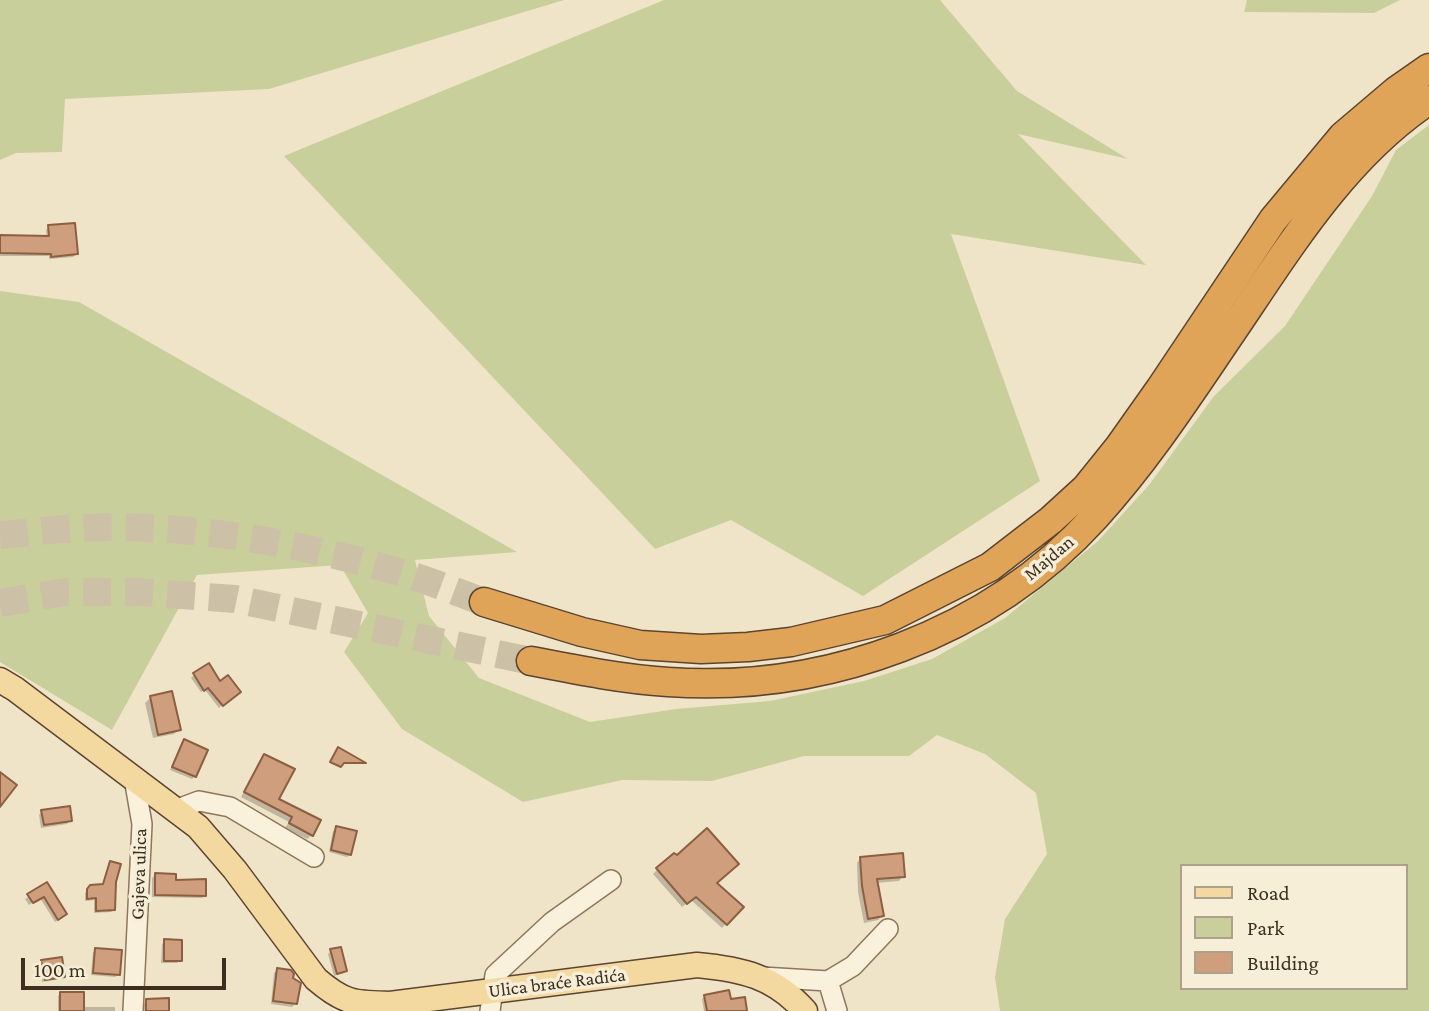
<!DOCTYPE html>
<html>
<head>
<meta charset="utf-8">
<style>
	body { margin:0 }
	#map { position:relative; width:1429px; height:1011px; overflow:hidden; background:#f0e4c8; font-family:"Crimson Pro",serif }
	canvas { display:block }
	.legend { position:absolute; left:1180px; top:864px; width:228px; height:126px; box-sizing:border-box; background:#f7eed8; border:2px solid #ada18e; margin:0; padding:9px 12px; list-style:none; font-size:21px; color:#3d2e20 }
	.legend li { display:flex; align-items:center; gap:14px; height:35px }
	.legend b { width:35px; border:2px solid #ada18e }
	.scale { position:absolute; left:21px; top:958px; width:205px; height:32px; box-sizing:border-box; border:4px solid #3d2e20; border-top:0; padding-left:9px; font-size:21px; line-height:24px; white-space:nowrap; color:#3d2e20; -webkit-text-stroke:5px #f7eed8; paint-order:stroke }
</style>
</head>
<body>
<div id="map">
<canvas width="1429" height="1011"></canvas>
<ul class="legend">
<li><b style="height:9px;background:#f3d9a0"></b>Road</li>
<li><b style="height:19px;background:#c9cf9b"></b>Park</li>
<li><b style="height:19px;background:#cf9f7d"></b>Building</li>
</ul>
<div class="scale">100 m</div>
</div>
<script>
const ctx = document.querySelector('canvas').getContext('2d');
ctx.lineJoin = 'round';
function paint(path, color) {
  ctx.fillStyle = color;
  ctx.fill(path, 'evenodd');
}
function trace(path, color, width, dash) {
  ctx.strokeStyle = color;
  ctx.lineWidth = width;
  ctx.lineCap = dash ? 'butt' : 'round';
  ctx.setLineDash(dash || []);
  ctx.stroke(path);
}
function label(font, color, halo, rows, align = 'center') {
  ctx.font = font + ' "Crimson Pro",serif';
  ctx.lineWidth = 7;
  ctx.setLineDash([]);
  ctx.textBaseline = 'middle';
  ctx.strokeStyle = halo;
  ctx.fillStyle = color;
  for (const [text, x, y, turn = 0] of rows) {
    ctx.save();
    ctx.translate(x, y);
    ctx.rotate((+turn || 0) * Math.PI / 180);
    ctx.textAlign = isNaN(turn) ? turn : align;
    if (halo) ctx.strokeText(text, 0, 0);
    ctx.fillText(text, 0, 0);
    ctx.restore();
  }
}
paint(new Path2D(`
	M0 0H564L269 89 65 99 62 152 16 153 0 160Z
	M664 0H940L1017 91 1128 159 1018 134 1146 265 951 234 1040 481 863 596 731 520 655 549 284 156Z
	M1247 0H1400L1374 13 1244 12Z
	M1429 125V1011H1000L995 977 1005 919 1047 854 1036 793 985 754 937 735 909 756H804L712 781 622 780 523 802 402 729 344 652 368 613 340 565 197 575 112 730 0 662V291L79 302 517 552 415 560 429 616 479 678 590 722 676 709 770 701 864 681 932 659 1005 618 1098 541 1149 485 1214 396 1285 326 1372 196 1396 150ZM1182 866H1406V988H1182Z`), '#c9cf9b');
paint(new Path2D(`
	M49 227 76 254 73 257 49 259V256H0V237L47 238 46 230Z
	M194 675 220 684 236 694 219 708 205 690 201 692 191 678Z
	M150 698 179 729 174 734 153 738 145 703Z
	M184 741 195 776 192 779 170 770Z
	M264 756 277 800 312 835 307 839 285 828 289 822 241 797Z
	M42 812 70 821 67 824 41 828 39 815Z
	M336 828 350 854 347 857 329 852 333 831Z
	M861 858 903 876 899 881 876 883 882 916 878 920 864 923 858 892 857 863Z
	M110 863 114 881V909L111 912 94 913V900L85 901V893L90 887 102 886Z
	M658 869 715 883 741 907 722 928 691 900 682 907 653 874Z
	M155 875 174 882 205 895 202 898 152 897V878Z
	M47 885 62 917 55 922 40 898 29 905 25 899Z
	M165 941 180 960 177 963H161L162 944Z
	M96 949 118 974 115 977 91 975 93 952Z
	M331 951 346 970 343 973 334 976 328 954Z
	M42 961 63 976 60 979 42 982 39 964Z
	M277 970 295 1004 292 1007 271 1004 274 973Z
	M61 993 82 1007H115V1011H58V996Z
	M705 996 730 1001 745 1011H704L702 999Z
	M147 1001 168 1011H143L142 1005Z`), '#0003');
const building = new Path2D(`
	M75 223 78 254 51 257V254L0 253V235L49 236 48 225Z
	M209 663 220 681 228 675 241 692 223 706 208 688 204 691 193 673Z
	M172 691 181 730 158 735 150 696Z
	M184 739 208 750 196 777 172 767Z
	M338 747 366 763H344L341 767 330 762Z
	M264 754 295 769 279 799 321 820 313 836 289 823 292 817 244 792Z
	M0 772 17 785 0 807Z
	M70 806 72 821 44 825 41 810Z
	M336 826 357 831 351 855 331 850Z
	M707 828 739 864 717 883 744 907 727 925 696 897 687 904 656 868 674 853 677 855Z
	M903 853 905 877 877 879 884 916 868 919 862 886 860 857Z
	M110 861 121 864 116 882 115 910 96 911V898L87 899V889L90 885 103 884Z
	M155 873 176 874V880L206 879V896L155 895Z
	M47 882 67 914 58 920 44 897 33 903 27 894Z
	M164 939 182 940V961H164Z
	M341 947 347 971 337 974 330 949Z
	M95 948 122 950 120 975 93 973Z
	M62 957 65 977 45 980 41 960Z
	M277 968 291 970 294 974 293 978 301 983 297 1004 273 1001Z
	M729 990 731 999 745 997 747 1011H707L704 995Z
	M60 992H84V1011H60Z
	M169 998V1011H146V999Z`);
paint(building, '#cf9f7d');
trace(building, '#8d5f41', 2);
trace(new Path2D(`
	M0 535C26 533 53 529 79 528 186 523 297 542 399 572 428 580 456 592 484 602
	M0 603 65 592H137L235 599 531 661`), '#ccc0a6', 28, [28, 14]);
const minor = new Path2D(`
	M175 810 199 801 230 807 314 857
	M762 977 828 981 853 966 888 929
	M828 981 837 1011
	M133 1011 142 824 134 778
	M490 1011 495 975 552 922 611 880`);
const major = new Path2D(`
	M0 680 15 689 198 827 235 870 316 979C345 1004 355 1003 390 1004L697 965C741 969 774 976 805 1011`);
const highway = new Path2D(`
	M484 602 582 632 640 645 701 649 748 647 791 642 885 620 990 567 1051 520 1086 488 1119 447 1160 389 1273 220 1343 136 1396 91 1429 68
	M531 661C577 670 622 679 668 682 825 693 989 634 1095 517 1146 461 1187 398 1229 336 1287 251 1342 158 1429 100`);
trace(minor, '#8d765c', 22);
trace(major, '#5b4430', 27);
trace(highway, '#5b4430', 31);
trace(minor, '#faf1dc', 19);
trace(major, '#f3d9a0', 24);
trace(highway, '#e0a458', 28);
label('19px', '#3d2e20', '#f7eed8', [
	["Majdan",1049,558,-40],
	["Gajeva ulica",139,874,-88],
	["Ulica braće Radića",557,983,-7]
]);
</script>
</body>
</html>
